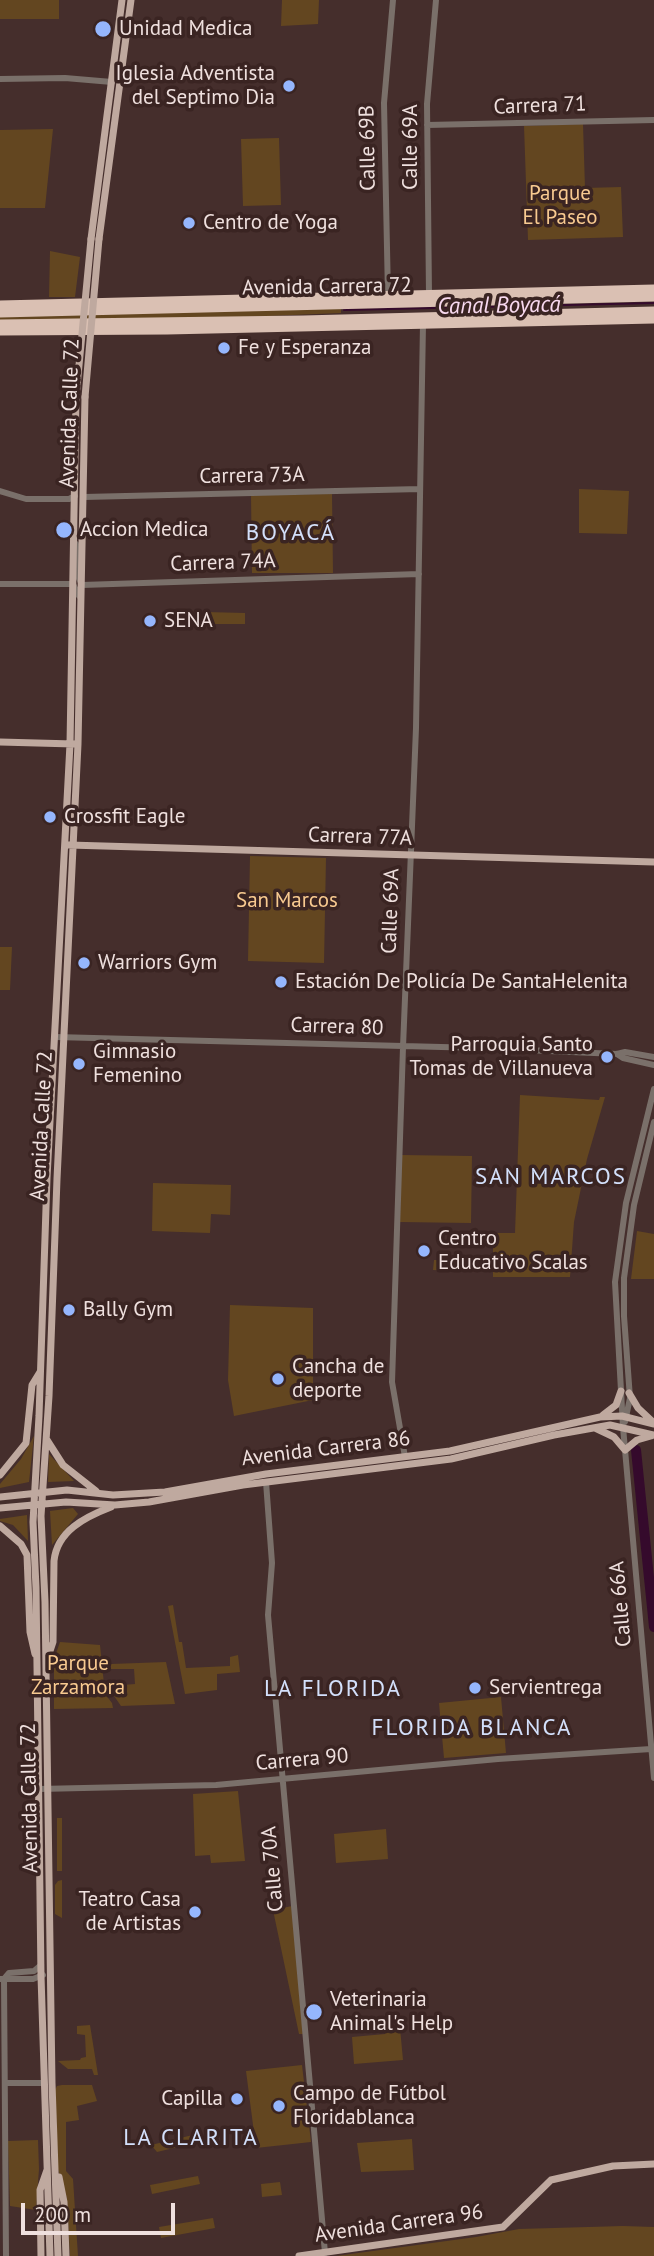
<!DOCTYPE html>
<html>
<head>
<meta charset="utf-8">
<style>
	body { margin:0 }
	#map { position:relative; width:654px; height:2256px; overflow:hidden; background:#452e2c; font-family:"PT Sans",sans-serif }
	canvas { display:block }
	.scale { position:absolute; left:21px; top:2203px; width:154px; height:32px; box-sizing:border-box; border:4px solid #efe0de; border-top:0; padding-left:9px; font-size:21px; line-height:24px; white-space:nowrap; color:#efe0de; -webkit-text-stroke:5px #3a2422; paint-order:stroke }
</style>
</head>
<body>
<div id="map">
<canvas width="654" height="2256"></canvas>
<div class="scale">200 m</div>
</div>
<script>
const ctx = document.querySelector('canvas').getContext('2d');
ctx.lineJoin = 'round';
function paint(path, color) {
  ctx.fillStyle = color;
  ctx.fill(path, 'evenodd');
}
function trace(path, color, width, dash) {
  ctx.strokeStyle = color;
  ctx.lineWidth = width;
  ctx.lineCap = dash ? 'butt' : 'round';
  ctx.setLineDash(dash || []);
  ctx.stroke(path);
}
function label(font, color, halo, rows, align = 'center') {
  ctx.font = font + ' "PT Sans",sans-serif';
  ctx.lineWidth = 7;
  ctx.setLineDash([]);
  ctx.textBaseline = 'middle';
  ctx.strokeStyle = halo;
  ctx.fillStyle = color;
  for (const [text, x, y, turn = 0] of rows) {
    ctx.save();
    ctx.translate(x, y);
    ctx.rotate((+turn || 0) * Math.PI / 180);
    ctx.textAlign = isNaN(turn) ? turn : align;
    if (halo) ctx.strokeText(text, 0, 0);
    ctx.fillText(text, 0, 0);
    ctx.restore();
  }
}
paint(new Path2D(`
	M0 0H59V19H0Z
	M282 0H319L318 24 281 26Z
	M583 124 585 188 621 187 623 237 528 240 524 126Z
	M53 129 45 208H0V130Z
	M279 138 281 205 243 206 241 139Z
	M50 251 80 257 75 297H49Z
	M341 306V313L220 318 0 320V316Z
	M579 489 629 491 627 534 579 533Z
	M332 494 333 573H252L251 495Z
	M205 612 245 613V624H205Z
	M250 856 326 858 324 963 248 961Z
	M0 947H12L10 990H0Z
	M520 1095 599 1100 600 1097H605L587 1159 574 1222 570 1277H493V1233H515Z
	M401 1155 472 1156 471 1223 400 1222Z
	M153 1183 231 1185 230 1215 211 1214 210 1233 152 1231Z
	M637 1231 654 1234V1279H631Z
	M434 1260H454V1271L433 1270Z
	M230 1305 313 1308V1400L234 1416 228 1380Z
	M34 1436 29 1482 0 1488V1484L21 1459Z
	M49 1454 74 1481 48 1482Z
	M73 1508 78 1514 52 1545 50 1511Z
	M27 1515 28 1541 13 1525 0 1521V1519Z
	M173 1605 179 1642H182L186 1668 230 1666V1657L238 1655 240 1672 217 1674V1690L185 1694 168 1606Z
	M60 1642 100 1645 105 1694 112 1703 113 1708 54 1709V1659Z
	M166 1662 175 1704 121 1706 112 1693V1686L135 1684 134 1669H111V1664Z
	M501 1697 506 1753 444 1758 439 1703Z
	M238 1791 245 1861 211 1863 210 1855 195 1856 193 1794Z
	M57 1818H62V1871H57Z
	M386 1829 388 1859 336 1863 334 1834Z
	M62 1880V1918L55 1914V1885L58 1881Z
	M292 1906 303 2034H299L273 1910Z
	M90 2025 98 2075H94L92 2069H68L58 2061 80 2060 81 2058 86 2057 85 2035 77 2034V2026Z
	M400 2028 403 2060 354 2064 352 2037 385 2034V2029Z
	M302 2065 311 2142 256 2148 246 2071Z
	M62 2085H92L97 2101 77 2106 79 2120 66 2122V2171L73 2179 78 2256H70L67 2199 58 2169 55 2090 57 2086Z
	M201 2133 203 2141 157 2152 151 2145Z
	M412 2139 414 2170 361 2172 357 2143Z
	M38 2140 39 2169 36 2210 10 2206 8 2141Z
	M198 2176 200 2184 152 2194 150 2185Z
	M280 2182 282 2195 262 2197 261 2184Z
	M213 2218 215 2228 161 2238 159 2227Z
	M623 2226 654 2227V2256H336L476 2237 519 2229Z`), '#634620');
trace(new Path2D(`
	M344 310 654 303`), '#350a2c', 2);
trace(new Path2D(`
	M636 1450 654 1627`), '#350a2c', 10);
trace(new Path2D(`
	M0 79 65 78 112 82
	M427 125 654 120
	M429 295 427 104 436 0
	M388 296 384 103 393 0
	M0 491 26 499H69L75 496
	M84 497 420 489
	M76 544 77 574 82 585 419 574
	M0 584H73L79 596
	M55 1037 480 1048 617 1054 625 1052 654 1057
	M617 1054 623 1058 654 1065
	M654 1089 626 1203 615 1282 623 1427 654 1778
	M625 1422 630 1398 624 1316V1278L634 1205 654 1122
	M405 1457 392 1382 403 1047 416 728 423 324
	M266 1482 272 1563 268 1615 325 2253
	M39 1789 216 1785 498 1759 651 1749
	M0 1979H33L43 1975
	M5 2083H44
	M6 2256 4 1979 9 1973 34 1971 41 1965`), '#7a706a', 6);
trace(new Path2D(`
	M91 239 122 0
	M99 239 131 0
	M0 742 74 744
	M69 845 654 862
	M629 1393 638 1408 653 1422
	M603 1415 616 1405 621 1391
	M595 1428 614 1437 625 1450 637 1440 651 1436
	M47 1440 63 1465 96 1491
	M0 1475 26 1443 32 1385 40 1372
	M0 1497 67 1490 113 1495 165 1492 266 1474 450 1451 600 1417 622 1416 654 1424
	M0 1508 66 1502 115 1505 149 1502 243 1485 451 1459 554 1435 610 1425 654 1435
	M0 1526 21 1544 27 1555 30 1632 35 1654
	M48 1657 53 1642 54 1561C57 1531 85 1517 111 1507
	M59 2177 64 2202 66 2256
	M41 2256 40 2190 47 2170
	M50 2256 41 1976 36 1588 33 1522 39 1416 47 1178 70 744 76 397
	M58 2256 52 2083 45 1602 41 1516 49 1396 57 1179 78 744 85 397
	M299 2256 503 2227 551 2180 613 2166 654 2164`), '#bfa99f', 7);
trace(new Path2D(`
	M0 305 654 289
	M0 313 654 297
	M0 324 303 320 654 311
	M0 331 167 330 654 319`), '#dac0b3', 9);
trace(new Path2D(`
	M76 397 91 239
	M85 397 99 239`), '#bfa99f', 7);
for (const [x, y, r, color] of [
	[103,29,9,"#95b6fd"],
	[289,86,7,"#95b6fd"],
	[189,223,7,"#95b6fd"],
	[224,348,7,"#95b6fd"],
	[64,530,9,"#95b6fd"],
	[150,621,7,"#95b6fd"],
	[50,817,7,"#95b6fd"],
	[84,963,7,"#95b6fd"],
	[281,982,7,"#95b6fd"],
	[607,1057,7,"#95b6fd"],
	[79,1064,7,"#95b6fd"],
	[424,1251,7,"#95b6fd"],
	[69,1310,7,"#95b6fd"],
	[278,1379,7,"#95b6fd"],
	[475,1688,7,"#95b6fd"],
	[195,1912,7,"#95b6fd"],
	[314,2012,9,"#95b6fd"],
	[237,2099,7,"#95b6fd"],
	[279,2106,7,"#95b6fd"]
]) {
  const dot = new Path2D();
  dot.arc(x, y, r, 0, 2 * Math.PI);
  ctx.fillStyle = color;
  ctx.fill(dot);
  trace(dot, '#3a2422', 2.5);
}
label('21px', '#efe0de', '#3a2422', [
	["Unidad Medica",119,29],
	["Iglesia Adventista",275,74,"right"],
	["del Septimo Dia",275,98,"right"],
	["Centro de Yoga",203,223],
	["Fe y Esperanza",238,348],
	["Accion Medica",80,530],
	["SENA",164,621],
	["Crossfit Eagle",64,817],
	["Warriors Gym",98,963],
	["Estación De Policía De SantaHelenita",295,982],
	["Parroquia Santo",593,1045,"right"],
	["Tomas de Villanueva",593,1069,"right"],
	["Gimnasio",93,1052],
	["Femenino",93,1076],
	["Centro",438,1239],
	["Educativo Scalas",438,1263],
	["Bally Gym",83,1310],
	["Cancha de",292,1367],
	["deporte",292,1391],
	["Servientrega",489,1688],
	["Teatro Casa",181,1900,"right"],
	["de Artistas",181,1924,"right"],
	["Veterinaria",330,2000],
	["Animal's Help",330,2024],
	["Campo de Fútbol",293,2094],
	["Floridablanca",293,2118],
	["Capilla",223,2099,"right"]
], 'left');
label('21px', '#efe0de', '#3a2422', [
	["Carrera 71",540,106,-2],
	["Calle 69A",411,147,-90],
	["Calle 69B",368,148,-91],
	["Avenida Carrera 72",327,287,-1],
	["Avenida Calle 72",70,413,-88],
	["Carrera 73A",252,476,-1],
	["Carrera 74A",223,563,-2],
	["Carrera 77A",360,837,2],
	["Calle 69A",391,911,-88],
	["Carrera 80",337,1027,2],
	["Avenida Calle 72",42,1126,-87],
	["Avenida Carrera 86",326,1449,-7],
	["Calle 66A",621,1604,-95],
	["Carrera 90",302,1760,-5],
	["Avenida Calle 72",30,1798,-91],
	["Calle 70A",273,1869,-95],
	["Avenida Carrera 96",399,2224,-8]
]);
label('21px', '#f8ca90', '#3a2422', [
	["Parque",560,194],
	["El Paseo",560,218],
	["San Marcos",287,901],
	["Parque",78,1664],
	["Zarzamora",78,1688]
]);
label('italic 23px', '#f8d9ef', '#3a2422', [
	["Canal Boyacá",499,306,-1]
]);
ctx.letterSpacing = '2px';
label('23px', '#d3e0fb', '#3a2422', [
	["BOYACÁ",291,533],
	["SAN MARCOS",551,1177],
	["LA FLORIDA",333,1689],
	["FLORIDA BLANCA",472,1728],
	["LA CLARITA",191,2138]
]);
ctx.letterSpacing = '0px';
</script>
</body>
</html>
